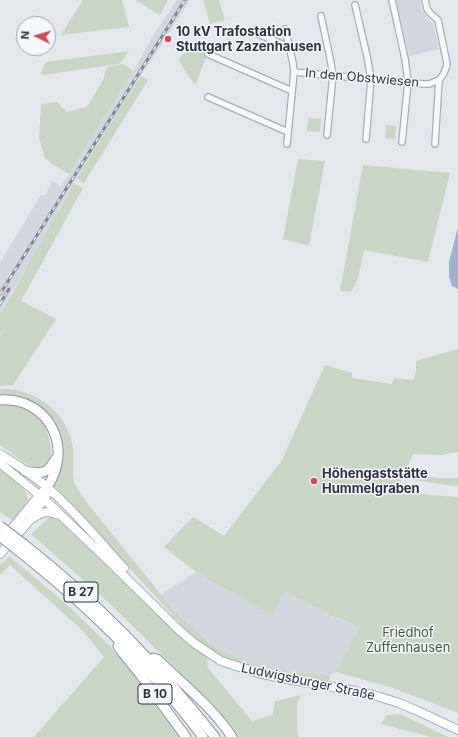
<!DOCTYPE html>
<html>
<head>
<meta charset="utf-8">
<style>
	body { margin:0 }
	#map { position:relative; width:458px; height:737px; overflow:hidden; background:#e4e7ec; font-family:Inter,sans-serif }
	canvas { display:block }
	.north { position:absolute; left:16px; top:16px; width:40px; height:40px; box-sizing:border-box; background:#f4f6f9; border:1px solid #a4a8b1; border-radius:50%; rotate:275deg; font-size:11px; font-weight:700; line-height:16px; text-align:center; color:#2b3445 }
	.north::after { content:''; display:block; margin:auto; width:14px; height:18px; background:#d1495b; clip-path:polygon(50% 0,100% 100%,50% 72%,0 100%) }
</style>
</head>
<body>
<div id="map">
<canvas width="458" height="737"></canvas>
<div class="north">N</div>
</div>
<script>
const ctx = document.querySelector('canvas').getContext('2d');
ctx.lineJoin = 'round';
function paint(path, color) {
  ctx.fillStyle = color;
  ctx.fill(path, 'evenodd');
}
function trace(path, color, width, dash) {
  ctx.strokeStyle = color;
  ctx.lineWidth = width;
  ctx.lineCap = dash ? 'butt' : 'round';
  ctx.setLineDash(dash || []);
  ctx.stroke(path);
}
function label(font, color, halo, rows, align = 'center') {
  ctx.font = font + ' Inter,sans-serif';
  ctx.lineWidth = 3;
  ctx.setLineDash([]);
  ctx.textBaseline = 'middle';
  ctx.strokeStyle = halo;
  ctx.fillStyle = color;
  for (const [text, x, y, turn = 0] of rows) {
    ctx.save();
    ctx.translate(x, y);
    ctx.rotate((+turn || 0) * Math.PI / 180);
    ctx.textAlign = isNaN(turn) ? turn : align;
    if (halo) ctx.strokeText(text, 0, 0);
    ctx.fillText(text, 0, 0);
    ctx.restore();
  }
}
paint(new Path2D(`
	M177 0H190L122 105 82 170 68 192 43 240 0 312V263L41 195 45 196 53 181 61 187 133 71 153 36Z
	M396 0H420L422 11 433 24 439 49 409 56Z
	M196 572 255 606 272 615 285 592 337 619 338 618 359 627 336 672 330 675 285 671 248 663 212 645 175 612 161 594 186 579Z`), '#d2d6de');
paint(new Path2D(`
	M83 0H122L129 27 61 35Z
	M135 0H168L160 15Z
	M203 0H219L225 20 210 24Z
	M205 46 210 47 200 72 197 82 194 84 179 61 181 55Z
	M129 51 123 60 118 64 43 75 41 73 46 62Z
	M124 64 133 71 69 174 53 165 45 158 39 138 41 104 57 102 67 112 87 107 103 80 107 67Z
	M141 76 148 80 84 183 77 178 122 105Z
	M308 118 321 119 320 132 307 131Z
	M386 125 396 126 395 139 385 138Z
	M298 159 325 161 309 246 283 239Z
	M363 165 450 173 428 262 364 250 358 279 351 292 340 291Z
	M74 183 83 188 21 301 56 319 13 385 0 386V335L6 326 0 334V313L12 294Z
	M458 349V452L442 455 413 454 405 473C422 477 440 479 458 478V486L446 485 403 478 391 498 397 489 429 495 458 497V713L393 688 336 672 359 627 339 618 338 619 285 592 272 615 255 606 196 572 164 547 193 517 224 536 279 464H280L325 365 352 373V378L392 384 394 378 413 380 416 373V361Z
	M0 389C5 389 11 389 16 390 44 395 69 418 73 448 74 457 72 474 74 482 76 487 81 493 83 498L175 612 212 645 248 663 285 671 330 675V679L327 683 273 675 236 663 211 652 185 629 103 539 53 485 63 461 62 447 59 434 47 413 31 401 11 396 0 397Z
	M0 404C7 405 15 404 21 406 29 410 39 416 44 423 45 425 46 429 47 432 52 445 57 472 33 467 26 466 8 450 0 445Z
	M0 467C11 476 33 491 27 507 24 512 19 517 15 522L0 512Z
	M52 515 61 519 207 655 208 668 252 721 273 715 275 701 301 695 297 704V726L298 737H237L232 727 207 699 107 601 31 534Z
	M10 557 64 602 110 646 153 699 181 737H34L104 657 83 631 10 565 0 575V564L8 558Z
	M400 714 448 737H431L381 724 387 715Z`), '#c9d6c5');
paint(new Path2D(`
	M458 227V289L452 286 449 277V262Z`), '#9fb4cc');
const minor = new Path2D(`
	M392 0 405 59 408 82 402 142
	M355 5 367 56 371 79 366 139
	M321 16 330 58 333 75 327 135
	M285 29 293 63 294 72 287 144
	M258 34 289 47
	M208 54 292 91
	M294 72 424 84H429L439 80 443 75 446 68 447 64 438 20 430 13 427 9 425 0
	M208 97 288 132
	M435 144 439 80`);
const secondary = new Path2D(`
	M0 454C16 464 33 475 48 488 76 512 99 541 124 568
	M0 463 44 499 113 565 179 630 194 643 221 661 258 673 287 679 356 691 377 696 399 703 418 711 458 730
	M33 518C43 511 48 511 60 515
	M5 537 42 492
	M0 554 29 521 46 496`);
const trunk = new Path2D(`
	M0 400C49 397 74 448 47 487
	M25 471C34 473 45 475 51 466 53 463 54 460 57 458
	M25 545C96 601 159 666 215 737
	M20 552C88 606 151 668 203 737
	M118 646 122 652 139 673 186 737
	M153 658 157 659C183 684 212 707 232 737`);
trace(minor, '#a9aeb7', 8);
trace(secondary, '#a9aeb7', 10);
trace(trunk, '#8b94a3', 11);
trace(minor, '#f7f8fa', 5.5);
trace(secondary, '#fff', 8);
trace(trunk, '#fff', 9);
const rail = new Path2D(`
	M0 294 185 0
	M0 304 9 289`);
trace(rail, '#7d8696', 3);
trace(rail, '#f4f6f9', 1.5, [4.5]);
const trunkBridge = new Path2D(`
	M0 526 25 545
	M1 537 20 552`);
trace(trunkBridge, '#8b94a3', 11, []);
trace(trunkBridge, '#fff', 9);
for (const [x, y, r, color] of [
	[168,39,4,"#d1495b"],
	[314,481,4,"#d1495b"]
]) {
  const dot = new Path2D();
  dot.arc(x, y, r, 0, 2 * Math.PI);
  ctx.fillStyle = color;
  ctx.fill(dot);
  trace(dot, '#f4f6f9', 1.5);
}
for (const [x, y, w] of [
	[81,592,34],
	[155,694,34]
]) {
  const box = new Path2D();
  box.roundRect(x - w / 2, y - 10, w, 20, 3);
  ctx.fillStyle = '#f4f6f9';
  ctx.fill(box);
  trace(box, '#2b3445', 1);
}
label('bold 12px', '#2b3445', null, [
	["B 27",81,592],
	["B 10",155,694]
]);
label('bold 13px', '#2b3445', '#f4f6f9', [
	["10 kV Trafostation",176,32],
	["Stuttgart Zazenhausen",176,47],
	["Höhengaststätte",322,474],
	["Hummelgraben",322,489]
], 'left');
label('13px', '#2b3445', '#f4f6f9', [
	["In den Obstwiesen",362,78,5],
	["Ludwigsburger Straße",308,682,12]
]);
label('13px', '#3f6138', '#f4f6f9', [
	["Friedhof",408,633],
	["Zuffenhausen",408,648]
]);
</script>
</body>
</html>
